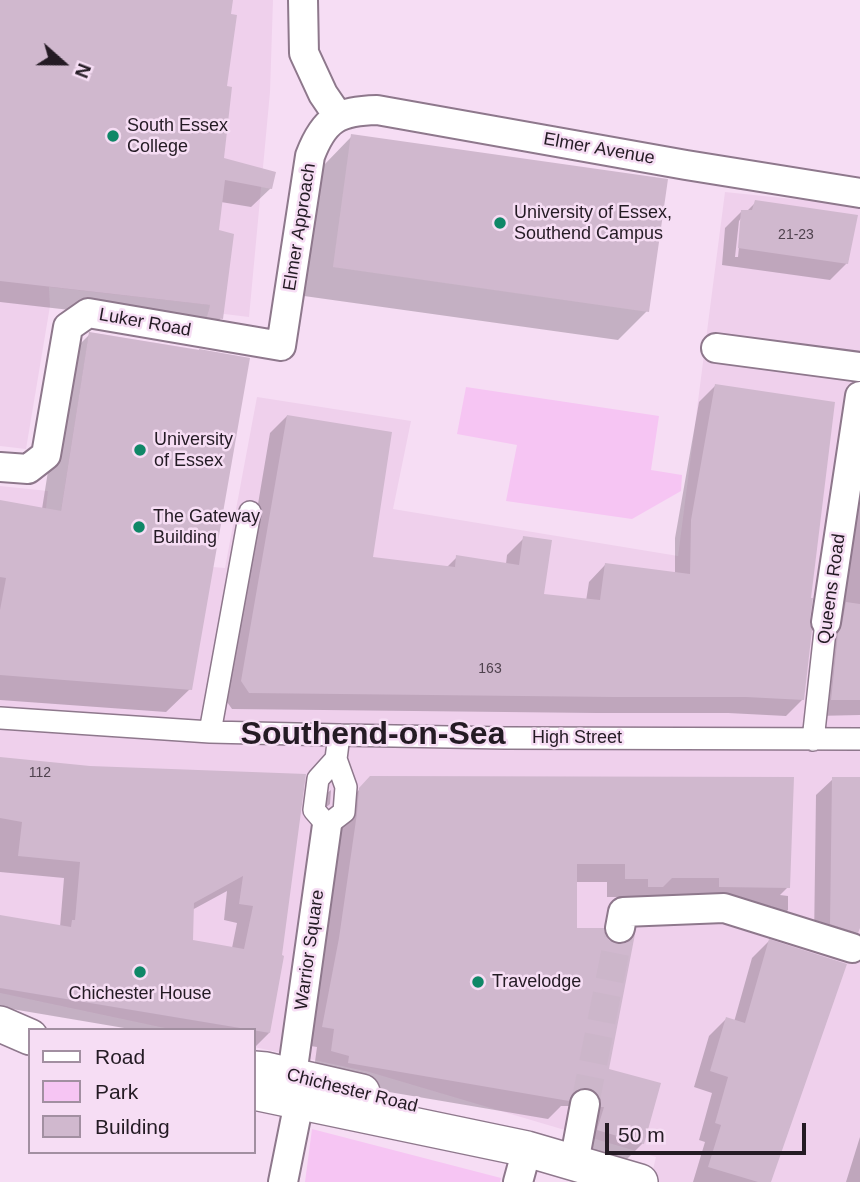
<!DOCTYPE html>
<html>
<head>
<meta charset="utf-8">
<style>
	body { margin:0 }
	#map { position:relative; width:860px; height:1182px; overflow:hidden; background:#f6ddf4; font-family:Helvetica,sans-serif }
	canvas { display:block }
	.legend { position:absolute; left:28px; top:1028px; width:228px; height:126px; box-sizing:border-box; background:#f6ddf4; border:2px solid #a28fa1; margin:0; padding:9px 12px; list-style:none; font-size:21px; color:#241b24 }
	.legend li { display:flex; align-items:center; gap:14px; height:35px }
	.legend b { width:35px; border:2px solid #a28fa1 }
	.north { position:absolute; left:28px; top:28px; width:70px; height:70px; -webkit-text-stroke:5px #f6ddf4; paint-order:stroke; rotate:111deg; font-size:19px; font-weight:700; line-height:28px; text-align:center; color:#241b24 }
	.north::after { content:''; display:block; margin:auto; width:24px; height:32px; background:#241b24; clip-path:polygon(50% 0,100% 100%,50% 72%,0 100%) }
	.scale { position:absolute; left:605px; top:1123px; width:201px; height:32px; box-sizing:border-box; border:4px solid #241b24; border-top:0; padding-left:9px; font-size:21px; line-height:24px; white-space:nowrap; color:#241b24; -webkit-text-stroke:5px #f6ddf4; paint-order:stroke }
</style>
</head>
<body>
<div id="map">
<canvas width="860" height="1182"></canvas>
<ul class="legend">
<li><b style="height:9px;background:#fff"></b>Road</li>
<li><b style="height:19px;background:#f6c5f3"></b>Park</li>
<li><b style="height:19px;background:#d0b8ce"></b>Building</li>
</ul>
<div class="north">N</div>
<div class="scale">50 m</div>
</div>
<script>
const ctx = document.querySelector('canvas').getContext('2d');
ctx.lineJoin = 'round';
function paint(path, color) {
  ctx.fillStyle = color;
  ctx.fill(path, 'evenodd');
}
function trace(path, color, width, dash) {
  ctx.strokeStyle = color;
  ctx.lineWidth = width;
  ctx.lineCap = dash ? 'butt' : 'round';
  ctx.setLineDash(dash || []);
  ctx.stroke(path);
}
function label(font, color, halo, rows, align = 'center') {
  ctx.font = font + ' Helvetica,sans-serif';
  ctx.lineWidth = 5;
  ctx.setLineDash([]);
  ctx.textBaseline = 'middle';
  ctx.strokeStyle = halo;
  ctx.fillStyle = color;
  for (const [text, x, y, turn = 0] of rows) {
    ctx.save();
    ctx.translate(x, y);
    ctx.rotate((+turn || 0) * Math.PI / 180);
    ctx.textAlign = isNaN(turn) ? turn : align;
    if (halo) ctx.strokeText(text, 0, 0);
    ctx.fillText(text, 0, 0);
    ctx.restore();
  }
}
paint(new Path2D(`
	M0 0H273L270 92 249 317 208 312 210 305 49 287 50 306 26 449 0 446Z
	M725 192 860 206V1182H650L656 1157 369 1072 254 1047V1030H174L0 993V486L48 491 41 553 54 554 89 332 250 358 114 559 225 568 257 397 411 421 393 509 678 556Z`), '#efd0ec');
paint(new Path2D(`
	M466 387 659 416 651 470 682 475 681 491 632 519 506 501 517 445 457 434Z
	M312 1129 501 1178 500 1182H305Z`), '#f6c5f3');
paint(new Path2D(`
	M0 0H231L222 159 271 188 251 207 221 202 217 231 221 318 202 338 192 324 0 302Z
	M352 136 647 311 618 340 304 296 323 166Z
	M756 202 847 263 830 280 722 265 725 228 742 211 746 212ZM742 217 738 257H735L739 221Z
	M89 335 190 689 166 712 0 700V502L42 509 66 358Z
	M716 385 809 599 803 699 786 716 728 713H595L232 709 225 699 270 433 287 416 371 558 446 568 457 557 506 564 507 555 524 538 542 596 586 601 589 582 605 565 675 573V538L699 402Z
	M860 426V715L815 716Z
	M0 759 90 767 304 776 269 1033 254 1048V1030H136L0 1007V917L60 927 64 878 0 872ZM227 891 224 920 237 923 232 948 191 942 192 910Z
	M371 778 788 887 780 895 788 896V910L771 927 766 912 772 906 701 905V896L653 895 643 905H630V897H607V882H575V930L607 1070 643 1143 624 1162 580 1149 578 1110 569 1106H561L548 1119 330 1082 314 1069 317 1047 304 1045 341 808Z
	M833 779H860V923L857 932 840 949 814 940 816 795Z
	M331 790 330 804 323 810 326 794Z
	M769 941V1182H693L705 1142 699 1140 712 1093 694 1087 709 1036 726 1019 734 1022 752 958Z
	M860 1137V1182H846Z`), '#0003');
paint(new Path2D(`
	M0 0H233L231 14 237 15 227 86 232 87 224 158 276 172 272 189 225 180 219 230 234 234 223 319 207 317 210 305 0 281Z
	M351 134 668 179 649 312 333 267Z
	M755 200 858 215 848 264 738 248 741 210H752Z
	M89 332 199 350V349L250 358 192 690 0 675V610L6 578 0 577V500L61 511Z
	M715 384 835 402 811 598H813L810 620 812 630 804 700 746 697H613L249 693 241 681 287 415 392 432 373 557 455 567 456 555 519 565 523 536 552 540 544 594 600 600 605 563 690 574 691 520Z
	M846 602 860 604V700H831L838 633 842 624Z
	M0 757 90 766 306 774 282 955 284 956 270 1033 0 988V915L71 927 72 920H75L80 862 18 856 22 822 0 818ZM243 876 239 904 253 906 244 949 193 940 194 903Z
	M370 776 794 777 790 888 719 887V878H672L663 887H648V879H625V864H577V928H604L605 934 609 940 618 944 626 943 632 939 635 934 609 1069 661 1083 644 1144 597 1130 604 1107H601V1099L596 1092 589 1088 579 1089 572 1094 569 1101 348 1063 349 1056 331 1051 334 1029 322 1027 339 938 357 813 359 788Z
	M832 777H860V928L858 933 830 924Z
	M769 939 847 964 771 1182H758L708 1167 721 1125 715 1123 728 1077 710 1071 726 1017 745 1023Z`), '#d0b8ce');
trace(new Path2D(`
	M585 1104 620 928`), '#ccb6ca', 28, [28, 14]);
const pedestrian = new Path2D(`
	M0 718 210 732 339 735 505 738 860 739
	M210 732 250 512
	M813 740 826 622
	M336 759 346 787 344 812 327 825 314 810 318 779 336 759 339 735`);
const minor = new Path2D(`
	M303 0 304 53 323 94 338 116
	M716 348 860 367
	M0 467 28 469 46 455 68 327 88 313 281 346 310 156C324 119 338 111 377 110L686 165 860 193
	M826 622 860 396
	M620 928 623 912 724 908 852 948
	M292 1075 327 825
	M574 1163 585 1104
	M283 1182 299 1102
	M518 1182 527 1149`);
const tertiary = new Path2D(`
	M0 1024 30 1037
	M254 1069 266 1070 362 1092
	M254 1092 527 1149 640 1182`);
trace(pedestrian, '#8e788c', 24);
trace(minor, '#8e788c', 32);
trace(tertiary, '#8e788c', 38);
trace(pedestrian, '#fff', 21);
trace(minor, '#fff', 28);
trace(tertiary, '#fff', 35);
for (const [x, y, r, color] of [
	[113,136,7,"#0f8767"],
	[500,223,7,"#0f8767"],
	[140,450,7,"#0f8767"],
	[139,527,7,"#0f8767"],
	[140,972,7,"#0f8767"],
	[478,982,7,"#0f8767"]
]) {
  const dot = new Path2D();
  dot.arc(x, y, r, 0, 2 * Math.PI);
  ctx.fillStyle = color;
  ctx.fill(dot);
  trace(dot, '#f6ddf4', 2.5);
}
label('14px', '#4f424e', null, [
	["21-23",796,235],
	["163",490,669],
	["112",40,773]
]);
label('18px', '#241b24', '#f6ddf4', [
	["South Essex",127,126],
	["College",127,147],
	["University of Essex,",514,213],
	["Southend Campus",514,234],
	["University",154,440],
	["of Essex",154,461],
	["The Gateway",153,517],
	["Building",153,538],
	["Travelodge",492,982],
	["Chichester House",140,994,"center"]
], 'left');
label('18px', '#241b24', '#f6ddf4', [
	["Elmer Avenue",599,149,10],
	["Elmer Approach",300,227,-81],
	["Luker Road",145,323,10],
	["Queens Road",832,589,-82],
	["High Street",577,738],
	["Warrior Square",310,950,-82],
	["Chichester Road",352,1091,14]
]);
label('bold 32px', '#241b24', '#f6ddf4', [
	["Southend-on-Sea",373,735]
]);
</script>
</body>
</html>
